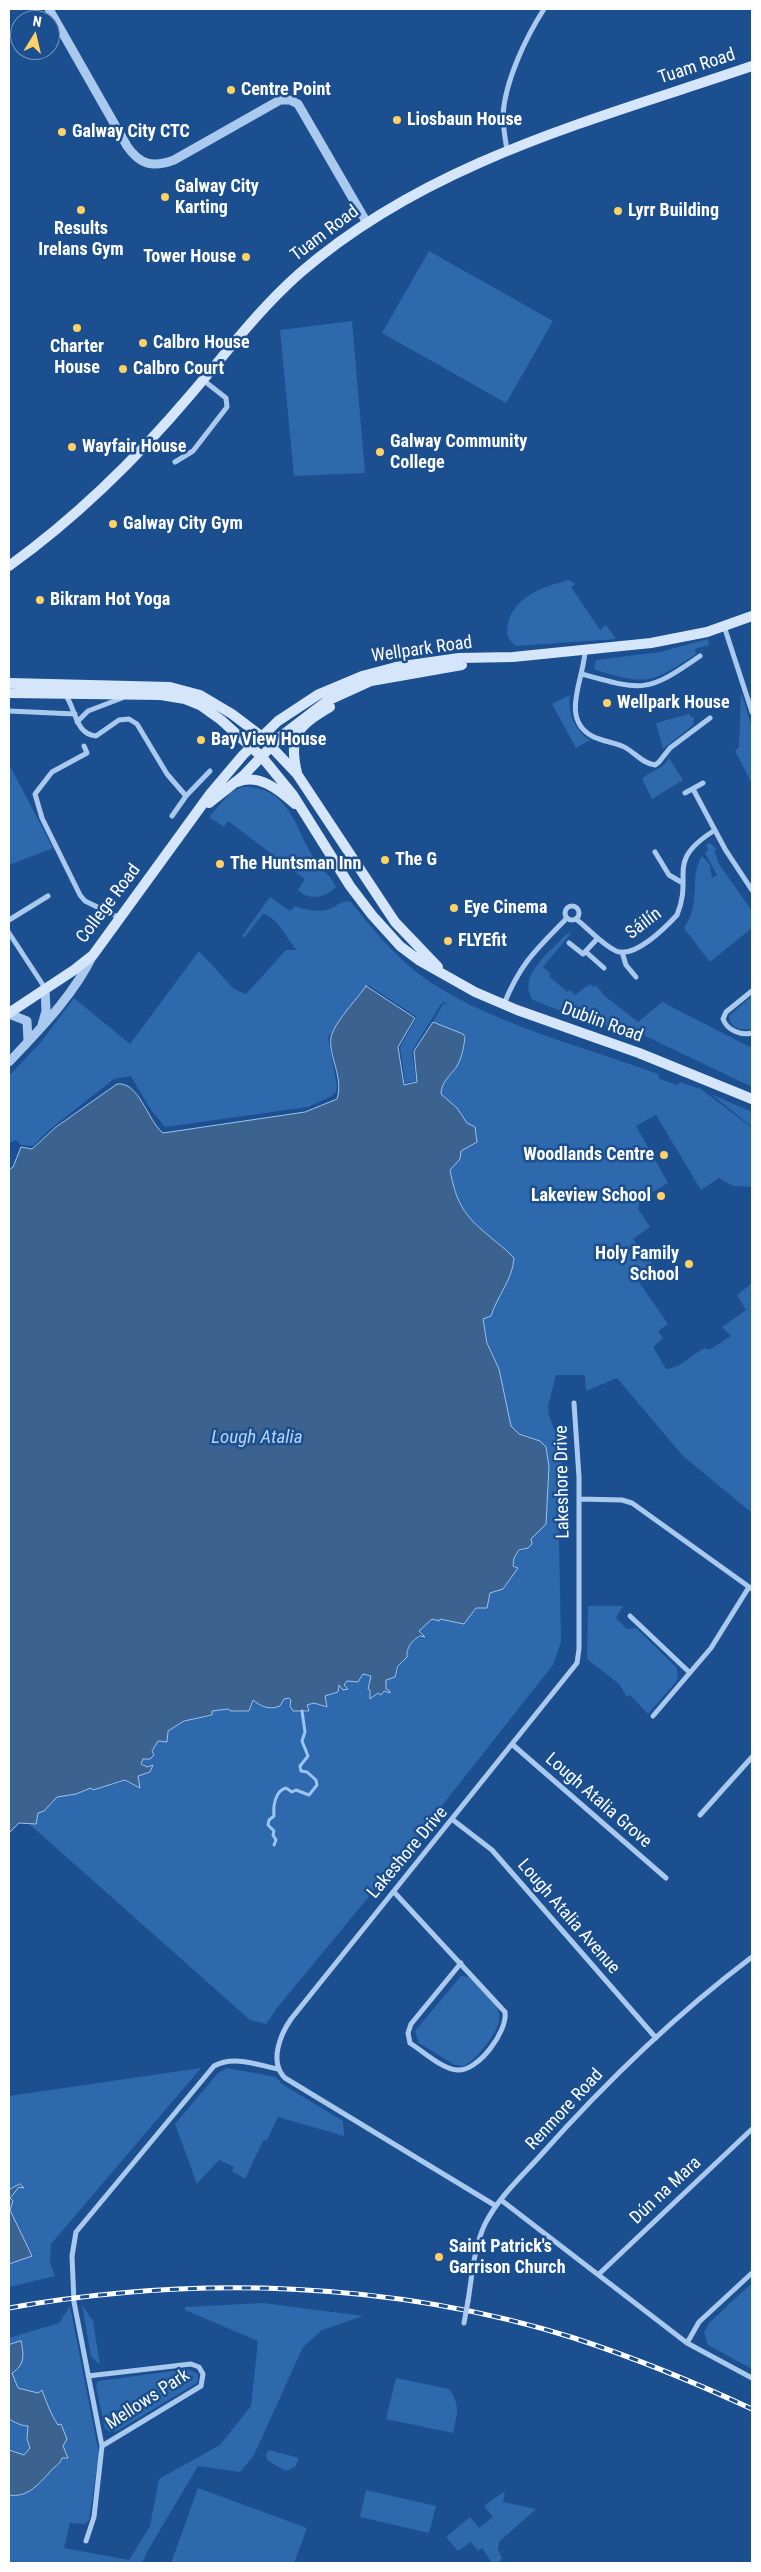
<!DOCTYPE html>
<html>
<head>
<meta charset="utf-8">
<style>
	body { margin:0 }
	#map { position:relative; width:761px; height:2572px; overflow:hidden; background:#1b4f8f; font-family:"Roboto Condensed",sans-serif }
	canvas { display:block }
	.frame { position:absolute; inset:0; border:10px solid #fff; pointer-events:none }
	.north { position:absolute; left:10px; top:10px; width:50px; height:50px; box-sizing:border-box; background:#1b4f8f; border:1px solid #7695bc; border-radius:50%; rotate:9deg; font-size:14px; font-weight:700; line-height:20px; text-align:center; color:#fff }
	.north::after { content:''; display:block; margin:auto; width:18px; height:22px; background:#ffd166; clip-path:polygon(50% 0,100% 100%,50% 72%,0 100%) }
</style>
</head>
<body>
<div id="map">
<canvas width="761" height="2572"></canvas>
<div class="frame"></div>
<div class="north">N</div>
</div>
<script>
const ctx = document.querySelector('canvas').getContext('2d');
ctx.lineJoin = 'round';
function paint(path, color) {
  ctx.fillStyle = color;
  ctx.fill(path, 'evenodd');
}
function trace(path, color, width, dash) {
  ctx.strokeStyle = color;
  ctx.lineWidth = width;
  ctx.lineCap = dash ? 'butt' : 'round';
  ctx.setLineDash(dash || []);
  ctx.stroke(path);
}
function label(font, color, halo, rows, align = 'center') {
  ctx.font = font + ' "Roboto Condensed",sans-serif';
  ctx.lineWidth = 5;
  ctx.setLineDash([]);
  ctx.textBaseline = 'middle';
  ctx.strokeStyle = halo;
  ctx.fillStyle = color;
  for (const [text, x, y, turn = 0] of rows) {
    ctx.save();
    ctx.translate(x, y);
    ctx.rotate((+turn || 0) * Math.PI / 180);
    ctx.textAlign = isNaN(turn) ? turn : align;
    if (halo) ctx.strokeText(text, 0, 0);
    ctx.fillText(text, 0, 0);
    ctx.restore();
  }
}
paint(new Path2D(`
	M429 251 553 321 506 403 382 333Z
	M352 321 365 473 294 476 280 330Z
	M569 580 575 584 571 587 600 630 606 625 616 639 516 646C507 639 506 634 508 623 515 595 546 586 569 580Z
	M708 639 709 645 695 649 696 654C651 683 648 686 596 670L594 668 596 660 660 652Z
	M741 692 752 727V784L735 751 739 747Z
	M570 695C567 712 575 731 590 740L576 748 552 704Z
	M689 714 691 717H694L693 725 663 749 656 723Z
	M669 758 683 780 652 799 642 779C651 770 663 770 669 758Z
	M9 764 53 848 9 865Z
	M242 787C290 786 294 827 315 860 321 870 331 875 336 887 325 898 309 901 298 890L305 879 228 821 224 827 209 817 231 792Z
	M710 843 717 849 714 850 719 864 752 911V928L710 962 684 928C703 900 688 877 702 856L710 865 712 878 717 875 705 853 708 850 706 844Z
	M270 897 290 911 295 906C305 910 321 913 332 908 338 905 343 900 351 902 371 927 393 954 419 974 483 1022 582 1046 658 1074L660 1079 677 1085 680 1082 701 1089 752 1128V1187L733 1186 719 1178 701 1190 656 1115 636 1126 668 1183 640 1200 638 1209 650 1227 633 1239 656 1269 639 1282 668 1324 658 1331 663 1338 653 1347 666 1369C681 1368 691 1355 705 1348L709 1350 731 1336 722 1327 746 1310 737 1295 752 1283V1513L683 1456 617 1378 586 1391 585 1375H556L548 1406 549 1416 563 1452 559 1541 561 1642 553 1665 395 1865 277 2008 266 2024 250 2020 28 1823 36 1824 38 1813 44 1811 57 1797 76 1794 91 1788 93 1790 125 1781 140 1788 138 1776 150 1772 152 1766 147 1767 141 1763 143 1759H150L154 1755 152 1751 158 1741 167 1742 168 1731 184 1721 212 1716V1711L228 1709 231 1711 249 1712 253 1700C261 1708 270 1710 280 1706L284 1699 288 1698 291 1700 290 1707 293 1711 308 1712V1705L314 1703 327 1708 325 1696 339 1692V1685H342L343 1690 348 1689 344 1685 347 1681 358 1682 363 1674 371 1676 368 1689 370 1690V1699L378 1693 381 1695 384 1691 389 1693 390 1691 386 1689V1680C394 1677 399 1674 399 1666L407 1657C406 1648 411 1643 417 1638L425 1637 419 1630 432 1619 439 1621 440 1619 463 1624 477 1608H487L490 1593 504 1589 518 1568 512 1563C517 1549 523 1553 532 1544L531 1539 546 1524 549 1467 546 1448 540 1441 519 1433 511 1426 499 1369 488 1343 483 1319 491 1316C497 1297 514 1278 514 1258 506 1248 497 1243 488 1235 463 1215 457 1200 450 1170L460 1159 461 1151 477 1142 475 1127 467 1123 457 1108 441 1094C441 1084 450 1076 456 1067 462 1059 464 1048 466 1037L463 1034 433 1022 443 1004 448 1003 445 1002 441 1004 412 1051 416 1081 405 1083 400 1047 417 1017 368 985 328 1037 337 1086 336 1092 332 1096 308 1107 165 1127 149 1107 131 1076 114 1079 49 1130 33 1146 21 1145 16 1140 9 1143V1076L41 1042 74 998 130 1044 199 951 234 989 246 994 286 950H297C286 939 279 918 263 914L244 938 242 936Z
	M572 932 543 967 551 974 549 976 567 992 570 990 575 995 590 984 593 987 595 985 602 992 601 993 638 1022 662 1002 752 1048V1087L641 1034 586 1021 533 1000C516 976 551 952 565 935Z
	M752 996V1028C742 1032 730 1028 729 1016Z
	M711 1094 752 1112V1127Z
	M588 1606H623L616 1618 627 1629 636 1628 677 1668 678 1677 675 1683 648 1714 630 1695 627 1697 619 1684 587 1659Z
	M461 1976 469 1977C491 2001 513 2009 489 2041 482 2050 475 2060 464 2066L455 2065 419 2043 415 2031Z
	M201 2068 51 2244 50 2263 55 2276 9 2287V2264L32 2256 10 2210 13 2202 11 2198 13 2191 18 2187 24 2188 19 2184 9 2189V2096Z
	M227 2068 276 2077 282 2084 343 2121 344 2136 278 2117 267 2140 263 2141 245 2179 232 2171 234 2167 219 2160 197 2184 175 2124 218 2073Z
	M752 2283V2369L708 2345 704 2332 709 2323Z
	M263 2303 363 2316 322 2330 303 2347 254 2455 240 2472 198 2466 147 2552 142 2563H9V2495C27 2498 38 2485 49 2472 54 2466 59 2466 62 2458H68L63 2446 67 2439 61 2424 58 2426C50 2413 47 2404 42 2390L38 2393 18 2389 12 2373 9 2338 59 2323 70 2306 99 2454 89 2520 85 2524 70 2523 64 2548 129 2560 150 2526 159 2479 220 2445 251 2406 258 2341 185 2310V2307Z
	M82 2305 93 2321 100 2365 91 2356Z
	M188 2369 198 2374V2381L195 2384 117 2431 110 2432 105 2429 96 2386 98 2381Z
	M396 2378 449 2389C461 2406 457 2414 453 2433L386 2419Z
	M9 2419 28 2426 27 2439 30 2449 24 2455 9 2450Z
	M269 2450 299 2458 295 2467 286 2471 268 2461 266 2455Z
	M198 2488 307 2528 294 2563H171Z
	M366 2490 436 2506 429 2533 360 2517Z
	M505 2491 503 2502 536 2509 499 2542 498 2550 502 2558 499 2563H492L482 2548 478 2551 471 2542 458 2551 446 2537 470 2517 479 2528 493 2517 484 2506Z`), '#2e69ad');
const water = new Path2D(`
	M366 986 415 1018 398 1047 404 1085 417 1082 414 1051 433 1022 463 1034 465 1037C464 1047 462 1057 457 1066 451 1075 441 1082 441 1094L457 1108 467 1123 475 1127 477 1142 461 1151 460 1159 450 1170C456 1201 463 1215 488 1235 497 1243 506 1249 514 1258 513 1279 497 1296 491 1316L483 1319 487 1343 499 1369 511 1426 519 1434 540 1441 546 1447 549 1467 546 1524 531 1539 532 1544 528 1548 519 1550 514 1558 513 1566 518 1568 503 1589 490 1593 487 1608H476L464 1624 440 1619 439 1621 432 1619 419 1631 425 1637 420 1636C412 1640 406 1648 407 1657L398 1666 395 1677 386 1680V1689L390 1691V1693L384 1691 381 1695 378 1693 370 1699V1690L368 1689 371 1676 363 1674 358 1682 347 1681 344 1685 348 1689 343 1690 339 1685 338 1692 325 1696 327 1707 314 1703 307 1705 309 1711H293L290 1706 291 1700 289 1698 284 1699 280 1706C270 1710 261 1707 253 1700L249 1711H231L228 1709 212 1711V1715L184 1721 168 1731 167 1742 158 1741 152 1751 154 1755 150 1759H143L141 1764 147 1767 153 1765 150 1772 138 1776 140 1788 125 1780 93 1790 91 1788 76 1794 57 1797 44 1811 38 1813 36 1824 19 1823 9 1833V1170L13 1167 21 1147 32 1149 56 1127 117 1084C139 1081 147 1120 163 1133L305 1112 337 1099C344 1077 328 1056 331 1037 334 1023 357 999 366 986Z
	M20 2184 24 2188 19 2187 10 2198 13 2201 10 2210 32 2256 9 2264V2190Z
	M21 2341C24 2355 25 2365 12 2373L18 2388 38 2393 42 2390C47 2403 50 2413 58 2425L61 2424 67 2439 63 2446 68 2458H62C59 2466 54 2466 49 2473 38 2485 27 2498 9 2495V2450L24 2455 30 2448 27 2439 28 2426C21 2426 14 2422 9 2419V2345Z`);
paint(water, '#3c6290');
trace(water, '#9cc4f0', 1);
trace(new Path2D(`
	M274 1845 276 1840 273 1835 274 1831 268 1825 269 1820 274 1816C273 1806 275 1791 286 1788L292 1792 296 1790 309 1795 317 1785 316 1780 307 1772 301 1771 300 1766 308 1756 302 1741 305 1732 302 1711`), '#9cc4f0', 3);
trace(new Path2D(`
	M507 150C505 138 503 127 503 115 505 81 526 37 544 9
	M175 462 193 451 227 407 226 398 203 380
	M724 626 752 712
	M585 650C585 677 559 718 592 736 601 741 612 742 622 746 633 750 642 764 655 765L659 762 670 748 710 718
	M582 674C643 691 647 693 700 656
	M65 694C76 709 75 734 96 736L119 720 129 719 137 724 167 774 186 796
	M9 711 75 714
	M77 722 88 711 122 698
	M84 746 87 753 52 772 35 794 42 818 80 895 85 901 120 918
	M693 789 725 849 752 890
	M685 793 703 783
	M172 816 186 796 210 771
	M655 852 669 875 681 882
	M565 913a7 7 0 1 1 14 0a7 7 0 1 1-14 0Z
	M576 919C589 929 601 944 616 951 634 959 665 928 677 915 694 874 664 862 715 830
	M9 920 48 896
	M9 933 45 988
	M569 943 583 954 598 938
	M586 952 604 968
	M622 952 626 965 636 977
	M752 991 726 1012 723 1019C727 1030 741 1036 752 1033
	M504 1004C521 962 537 949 567 918
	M579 1499 622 1500 632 1503 752 1589
	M630 1616 688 1671
	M653 1716 711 1648 749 1587
	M513 1745 666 1878
	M700 1815 752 1757
	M453 1820 492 1850 656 2038
	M394 1892 505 2012C508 2031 478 2072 457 2070 442 2069 424 2052 410 2043L408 2033 411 2024 461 1963
	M501 2200 687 2343 752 2378
	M496 2206 285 2078C269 2062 280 2035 291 2019L577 1663 579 1649V1477L574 1403
	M599 2274 752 2129
	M468 2301C472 2276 474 2247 485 2224 498 2198 521 2177 540 2156 604 2084 675 2015 752 1957
	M687 2343 699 2322 752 2273
	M88 2376 191 2364 199 2367 203 2374 201 2386 102 2446
	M86 2541 94 2517 102 2446 74 2302 72 2256 76 2232 214 2066C234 2055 258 2065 278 2069`), '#a9c9ee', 5);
trace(new Path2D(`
	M49 9 127 146C140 165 153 168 174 160L280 100H290L298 104 367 223
	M9 1014 27 1021 28 1041
	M42 1025 46 1011 45 988
	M9 1062C40 1029 73 996 93 955`), '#a9c9ee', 9);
trace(new Path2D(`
	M9 566C77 517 138 457 192 393 227 352 259 309 300 273 429 161 594 120 752 66
	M9 683 170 687 200 695 232 714 261 736 297 774 395 922 438 967
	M9 693 161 695 185 699 200 705 221 720 262 757 293 795 350 886 372 915 400 946 420 961 475 992 517 1010 639 1053 752 1099
	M297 773C288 735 298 726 330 707
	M237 782C259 773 279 790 295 804
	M209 803 243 776 280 737 327 701 371 681 462 665
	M9 1013 74 970 93 955 210 794 243 755 278 721 319 694 362 676 396 667 459 658 513 657 651 643 707 632 752 616`), '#d6e6fa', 10);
const rail = new Path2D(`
	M9 2308C195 2275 393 2281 574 2338 635 2358 694 2382 752 2409`);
trace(rail, '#fff', 5);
trace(rail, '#1b4f8f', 3, [9]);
trace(new Path2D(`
	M464 2323 468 2301`), '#a9c9ee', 5);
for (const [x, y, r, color] of [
	[231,90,5,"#ffd166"],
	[397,120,5,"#ffd166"],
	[62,132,5,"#ffd166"],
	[165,197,5,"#ffd166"],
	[81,210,5,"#ffd166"],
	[618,211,5,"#ffd166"],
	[246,257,5,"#ffd166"],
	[77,328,5,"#ffd166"],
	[143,343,5,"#ffd166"],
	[123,369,5,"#ffd166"],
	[72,447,5,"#ffd166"],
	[380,452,5,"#ffd166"],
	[113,524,5,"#ffd166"],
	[40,600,5,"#ffd166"],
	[607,703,5,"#ffd166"],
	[201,740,5,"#ffd166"],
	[385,860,5,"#ffd166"],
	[220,864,5,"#ffd166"],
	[454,908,5,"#ffd166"],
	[448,941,5,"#ffd166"],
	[664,1155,5,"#ffd166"],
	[661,1196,5,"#ffd166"],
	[689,1264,5,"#ffd166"],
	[439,2257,5,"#ffd166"]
]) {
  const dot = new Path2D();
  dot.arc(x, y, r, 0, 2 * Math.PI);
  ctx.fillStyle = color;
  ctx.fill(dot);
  trace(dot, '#1b4f8f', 2);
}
label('18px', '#fff', '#1b4f8f', [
	["Tuam Road",697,67,-18],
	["Tuam Road",325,234,-37],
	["Wellpark Road",422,650,-8],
	["College Road",109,904,-53],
	["Sáilín",644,924,-37],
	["Dublin Road",602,1023,20],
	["Lakeshore Drive",563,1482,-91],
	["Lough Atalia Grove",598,1801,41],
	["Lakeshore Drive",408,1853,-50],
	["Lough Atalia Avenue",568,1917,49],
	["Renmore Road",565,2110,-47],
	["Dún na Mara",666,2191,-43],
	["Mellows Park",148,2400,-33]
]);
label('bold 18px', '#fff', '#1b4f8f', [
	["Centre Point",241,90],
	["Liosbaun House",407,120],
	["Galway City CTC",72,132],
	["Galway City",175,187],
	["Karting",175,208],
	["Lyrr Building",628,211],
	["Results",81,229,"center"],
	["Irelans Gym",81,250,"center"],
	["Tower House",236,257,"right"],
	["Calbro House",153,343],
	["Charter",77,347,"center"],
	["House",77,368,"center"],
	["Calbro Court",133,369],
	["Galway Community",390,442],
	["College",390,463],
	["Wayfair House",82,447],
	["Galway City Gym",123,524],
	["Bikram Hot Yoga",50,600],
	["Wellpark House",617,703],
	["Bay View House",211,740],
	["The G",395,860],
	["The Huntsman Inn",230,864],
	["Eye Cinema",464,908],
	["FLYEfit",458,941],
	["Woodlands Centre",654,1155,"right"],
	["Lakeview School",651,1196,"right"],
	["Holy Family",679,1254,"right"],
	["School",679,1275,"right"],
	["Saint Patrick's",449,2247],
	["Garrison Church",449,2268]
], 'left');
label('italic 19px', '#b5d3f5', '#1b4f8f', [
	["Lough Atalia",257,1438]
]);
</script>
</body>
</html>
